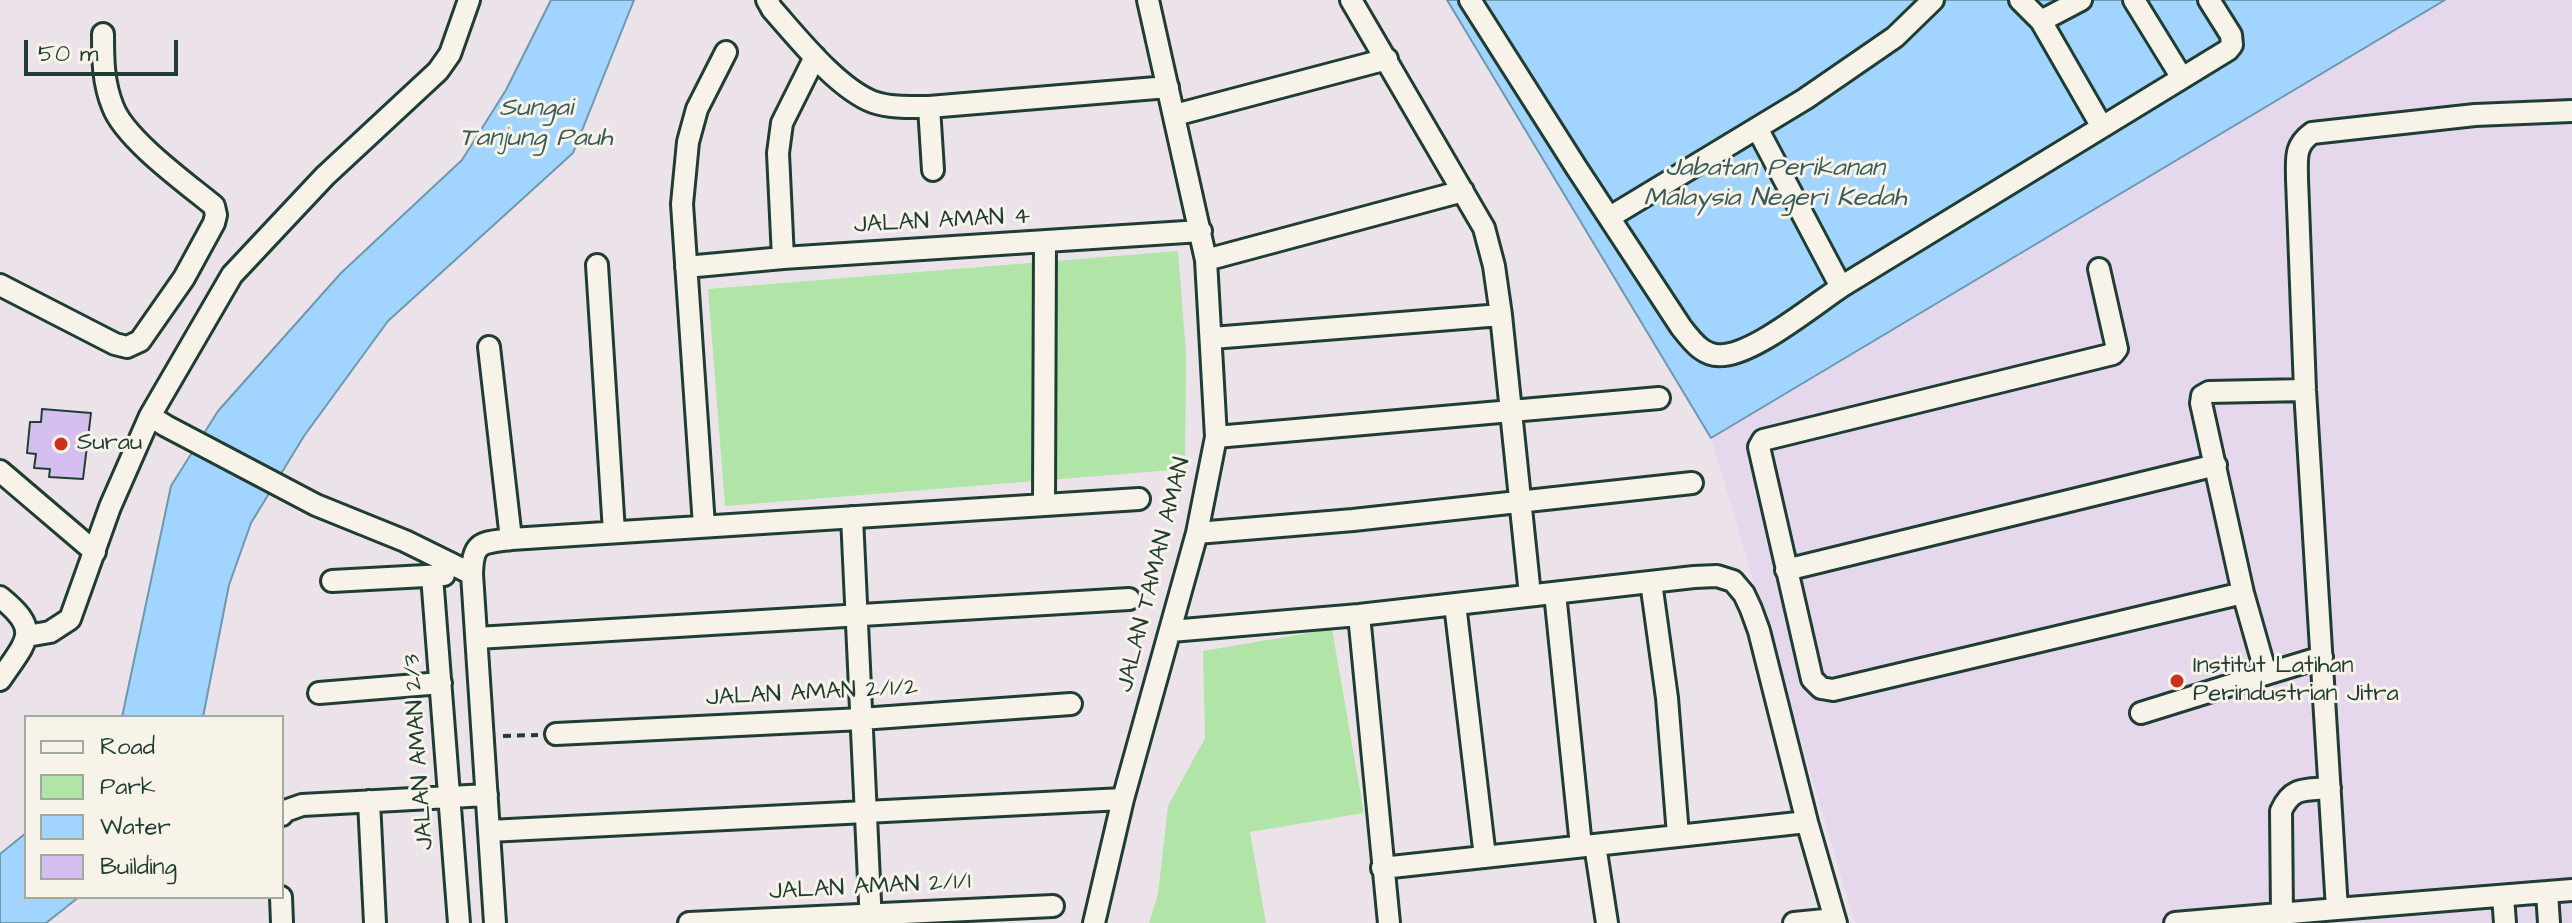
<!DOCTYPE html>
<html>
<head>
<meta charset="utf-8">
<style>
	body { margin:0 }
	#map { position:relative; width:2572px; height:923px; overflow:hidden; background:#ece3ea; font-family:"Architects Daughter",sans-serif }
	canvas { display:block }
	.legend { position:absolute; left:24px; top:715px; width:260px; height:184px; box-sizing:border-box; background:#f7f3e8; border:2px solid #a1aaa0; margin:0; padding:10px 14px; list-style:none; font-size:24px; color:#1f3d34 }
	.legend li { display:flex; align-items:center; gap:16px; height:40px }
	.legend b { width:40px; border:2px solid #a1aaa0 }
	.scale { position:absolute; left:24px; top:40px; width:154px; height:36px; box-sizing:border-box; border:4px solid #1f3d34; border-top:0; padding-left:10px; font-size:24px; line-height:28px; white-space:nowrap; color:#1f3d34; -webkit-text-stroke:6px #f7f3e8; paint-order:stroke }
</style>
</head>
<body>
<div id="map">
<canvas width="2572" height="923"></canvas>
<ul class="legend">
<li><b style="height:10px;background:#f7f3e8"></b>Road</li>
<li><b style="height:22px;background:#b1e5a7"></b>Park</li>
<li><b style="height:22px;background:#a1d4fe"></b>Water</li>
<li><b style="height:22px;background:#d4bff0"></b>Building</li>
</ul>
<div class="scale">50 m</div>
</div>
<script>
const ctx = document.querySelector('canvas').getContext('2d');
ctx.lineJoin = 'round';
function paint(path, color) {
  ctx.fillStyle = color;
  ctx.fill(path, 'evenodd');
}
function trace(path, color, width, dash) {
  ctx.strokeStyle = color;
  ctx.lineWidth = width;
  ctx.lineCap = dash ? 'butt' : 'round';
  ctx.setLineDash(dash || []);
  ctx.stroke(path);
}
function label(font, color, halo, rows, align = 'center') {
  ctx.font = font + ' "Architects Daughter",sans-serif';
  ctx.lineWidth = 6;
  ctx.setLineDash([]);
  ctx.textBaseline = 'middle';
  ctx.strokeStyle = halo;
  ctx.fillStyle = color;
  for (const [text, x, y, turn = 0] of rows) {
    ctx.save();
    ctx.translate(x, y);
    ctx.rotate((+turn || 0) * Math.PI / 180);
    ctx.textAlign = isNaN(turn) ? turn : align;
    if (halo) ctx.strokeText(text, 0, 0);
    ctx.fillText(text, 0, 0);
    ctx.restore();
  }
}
paint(new Path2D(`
	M2445 0H2572V923H1855L1711 438Z`), '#e5d8ec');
paint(new Path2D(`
	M1178 251 1186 353 1185 469 725 506 708 289Z
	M1332 629 1364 813 1250 832 1266 923H1149L1158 894 1168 806 1205 738 1203 651Z`), '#b1e5a7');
const water = new Path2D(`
	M551 0H634L573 153 388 321 304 436 251 523 229 585 203 717H122L171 486 218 411 341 273 462 160 506 90Z
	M1447 0H2445L1711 438Z
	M26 833V897H79L46 923H0V854Z`);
paint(water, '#a1d4fe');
trace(water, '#6d98ad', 2);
const building = new Path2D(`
	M42 409 91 413 83 479 49 477 50 469 34 468 36 454 27 453 30 422H41Z`);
paint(building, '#d4bff0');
trace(building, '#1f3d34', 2);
const minor = new Path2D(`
	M767 0 772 9C797 37 837 88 873 102 890 108 911 107 929 107L1168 87
	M1351 0 1484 228 1494 266 1501 315 1530 595
	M1470 0 1576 167 1681 327C1692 341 1704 358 1724 355 1757 352 1815 304 1844 285 1972 206 2100 129 2228 50L2232 45 2231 35 2209 0
	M2020 0 2041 21 2102 127
	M2134 0 2182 78
	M2041 21 2081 0
	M929 107 933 170
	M2572 111 2475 115 2312 133C2294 146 2297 158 2297 179L2305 390 2337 909 2572 890
	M1175 115 1387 59
	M1757 128 1841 287
	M1610 217 1805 99 1895 37 1933 0
	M783 258 778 153 782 123 815 57
	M1206 260 1463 191
	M597 265 614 532
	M686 267 783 258 1201 231
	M2099 269 2117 349 2113 354 1763 440 1759 447 1812 679 1821 688 1833 690 2243 593
	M0 285 115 344 127 347 140 341 184 278 214 223 216 215 214 206C186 183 125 139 113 107 103 83 103 59 103 34
	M1212 338 1501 315
	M489 347 511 539
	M150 416 232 275 325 176 438 71 450 54 469 0
	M1216 437 1659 398
	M0 471 95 552
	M1044 505 1045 242
	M852 517 871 923
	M704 526 682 204 688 142 697 109 726 52
	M1197 533 1353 520 1692 483
	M1786 570 2216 465
	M432 576 459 923
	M332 581 444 575
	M1651 582 1667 698 1678 835
	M1555 593 1581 846
	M0 597C42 631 27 640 0 680
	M1455 604 1485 857
	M1359 615 1389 923
	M1171 631 1359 615 1694 577 1717 576 1733 581 1744 594 1751 609 1759 631 1807 822 1836 923
	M27 636 50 632 70 619 110 507 150 416 166 426 316 505 405 541 472 574
	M477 638 1129 599
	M2266 674 2322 657
	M319 693 441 683
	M2141 713 2266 674 2243 593 2201 403 2202 396 2209 392 2305 390
	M556 734 861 719 1071 704
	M369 801 375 923
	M282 815 285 811 302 805 487 795
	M489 831 1123 799
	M1595 845 1607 923
	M1382 868 1807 822
	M2547 892 2549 923
	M2503 896 2505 923
	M281 897 282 923
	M2282 913 2281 811C2292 786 2306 790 2330 788
	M495 923 472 574C473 541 481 543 511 539L1139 499
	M689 923 1053 906
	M1094 923 1123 799 1197 533 1216 437 1206 260 1148 0
	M1794 923 1835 919
	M2175 923 2337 909`);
trace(minor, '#1f3d34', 26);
trace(new Path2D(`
	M503 736 538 735`), '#1f3d34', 4, [8, 6]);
trace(minor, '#f7f3e8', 20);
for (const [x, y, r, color] of [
	[61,444,8,"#c8321e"],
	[2177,681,8,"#c8321e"]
]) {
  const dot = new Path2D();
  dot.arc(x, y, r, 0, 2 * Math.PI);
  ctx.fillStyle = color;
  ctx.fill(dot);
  trace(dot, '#f7f3e8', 3);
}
label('24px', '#1f3d34', '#f7f3e8', [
	["JALAN AMAN 4",942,222,-3],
	["JALAN TAMAN AMAN",1155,575,-76],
	["JALAN AMAN 2/1/2",812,694,-3],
	["JALAN AMAN 2/3",420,752,-94],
	["JALAN AMAN 2/1/1",870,888,-3]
]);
label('24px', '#1f3d34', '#f7f3e8', [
	["Surau",77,444],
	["Institut Latihan",2193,667],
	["Perindustrian Jitra",2193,695]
], 'left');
label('italic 26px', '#395b5c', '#f7f3e8', [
	["Sungai",536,110],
	["Tanjung Pauh",536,140],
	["Jabatan Perikanan",1775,170],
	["Malaysia Negeri Kedah",1775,200]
]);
</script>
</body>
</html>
